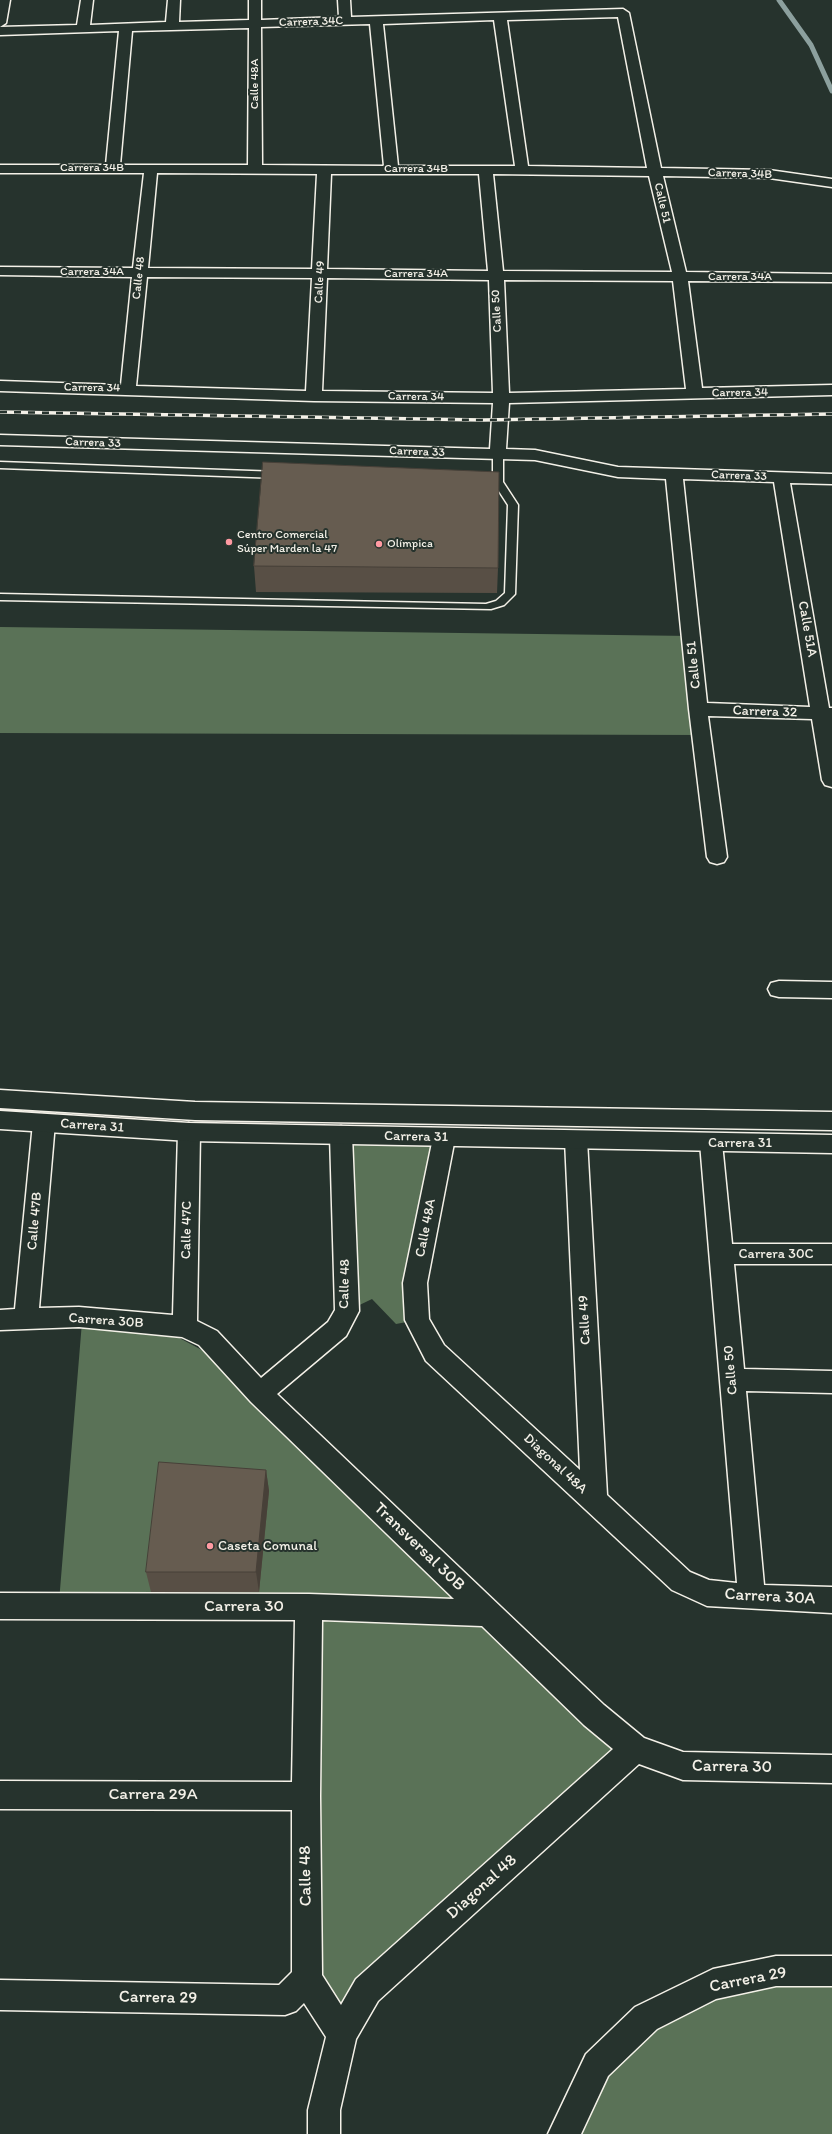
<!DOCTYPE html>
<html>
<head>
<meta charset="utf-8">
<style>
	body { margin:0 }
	canvas { display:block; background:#26332d }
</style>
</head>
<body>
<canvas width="832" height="2134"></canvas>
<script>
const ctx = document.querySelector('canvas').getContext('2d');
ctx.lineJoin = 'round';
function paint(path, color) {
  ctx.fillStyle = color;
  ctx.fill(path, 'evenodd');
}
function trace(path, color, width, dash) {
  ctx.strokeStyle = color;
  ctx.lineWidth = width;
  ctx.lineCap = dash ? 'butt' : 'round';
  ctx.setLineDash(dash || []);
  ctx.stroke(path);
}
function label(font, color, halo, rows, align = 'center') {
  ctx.font = font + ' Itim,sans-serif';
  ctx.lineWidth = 4;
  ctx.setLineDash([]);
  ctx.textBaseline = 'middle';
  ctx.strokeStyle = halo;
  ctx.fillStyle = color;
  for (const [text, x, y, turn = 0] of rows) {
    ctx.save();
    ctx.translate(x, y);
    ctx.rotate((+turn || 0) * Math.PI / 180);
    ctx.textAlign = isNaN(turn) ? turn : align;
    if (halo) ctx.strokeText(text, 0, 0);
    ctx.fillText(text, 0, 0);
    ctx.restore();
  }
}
paint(new Path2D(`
	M0 627 691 636 702 735 0 733Z
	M341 1135 444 1138 417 1320 396 1324 372 1299 347 1311Z
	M82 1322 170 1333 228 1364 480 1609 59 1602Z
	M312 1611 486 1615 625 1751 338 2021 313 1975Z
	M832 1971V2134H564L597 2065 713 1984Z`), '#5a7257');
trace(new Path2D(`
	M779 0 811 45 832 91`), '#8ca09e', 5);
const lane = new Path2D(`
	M498 451 503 454V482L518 505 515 594 504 605 491 609 0 600V594L486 604 496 601 505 593 508 505 495 485H483L478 482 483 479H493V454Z
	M0 462 279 472 284 475 279 478 0 468Z`);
const street = new Path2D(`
	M81 0H93L90 25 166 22 168 0H180L179 22 249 20V0H261V20L339 17 338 0H350L351 17 623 9 629 13 661 168 769 170 832 179V187L769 178 663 176 686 272 832 274V282L688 281 702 388 832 385V395L509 403 506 449 535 450 618 467 832 474V484L790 483 829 708H832V787L825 785 822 780 812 719 708 716 727 857 724 862 717 864 710 862 707 857 689 709 666 479 618 477 535 460 0 445V435L490 449 493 403 314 401 0 391V381L121 385 132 277 0 275V267L133 268 144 173H0V165H106L119 31 0 35V27L77 25ZM618 17 647 168 528 166 507 20ZM494 20 515 166H398L383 24ZM370 24 384 166 262 165 261 27ZM249 28 248 165H120L132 31ZM157 173 317 174 312 269 148 268ZM331 174H479L488 271 327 269ZM493 174 649 176 672 272 503 271ZM147 277 312 278 306 391 136 386ZM327 278 489 280 493 393 322 391ZM504 280 673 281 686 389 509 393ZM683 479 774 482 810 707 707 703Z
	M779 981 832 982V998L779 997 771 995 768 989 771 983Z
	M44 1114 52 1117 55 1123 39 1308 79 1307 173 1315 178 1132 181 1126 189 1123 197 1126 200 1132 197 1321 217 1331 261 1378 328 1322 335 1310 330 1135 333 1129 341 1126 349 1129 352 1135 359 1311 346 1336 277 1394 604 1705 644 1738 683 1752 832 1755V1783L683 1780 639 1764 378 2001 356 2039 340 2110V2134H308V2110L326 2037 304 2003 296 2011 285 2015 0 2010V1980L279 1985 292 1972V1810L0 1809V1781L292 1782 295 1620 0 1619V1593L309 1594 454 1599 251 1402 199 1345 182 1337 79 1327 0 1330V1310L15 1309 33 1123 36 1117ZM322 1620 482 1626 584 1725 613 1749 356 1979 341 2005 322 1975 320 1796Z
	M444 1129 452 1132 455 1138 427 1283 429 1319 444 1345 580 1470 565 1140 568 1134 576 1131 584 1134 587 1140 607 1495 690 1572 709 1580 737 1583 700 1143 703 1137 711 1134 719 1137 722 1143 732 1244H832V1264H734L744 1369 832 1371V1393L746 1391 764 1585 832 1587V1613L707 1606 672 1590 426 1361 405 1320 403 1283 433 1138 436 1132Z
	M776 1956H832V1986H776L716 1999 657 2029 608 2076 581 2134H548L586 2054 635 2007 713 1969Z`);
const secondary = new Path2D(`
	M0 0H10L6 23 0 27Z
	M0 1090 195 1102 832 1112V1130L195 1120 0 1108Z
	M0 1111 189 1123 832 1135V1153L189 1141 0 1129Z`);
trace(lane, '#f4f1e8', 3);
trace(street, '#f4f1e8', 3);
trace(secondary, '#f4f1e8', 3);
paint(lane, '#26332d');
paint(street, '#26332d');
paint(secondary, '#26332d');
const rail = new Path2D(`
	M0 412 483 420 832 414`);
trace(rail, '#f4f1e8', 3.5);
trace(rail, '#26332d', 2.5, [7]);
paint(new Path2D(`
	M254 566 498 568 497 593 256 592Z
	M266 1470 269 1491 259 1592H151L146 1572Z`), '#584f45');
paint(new Path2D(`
	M266 1470 269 1491 259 1592 256 1572Z`), '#474038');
const building = new Path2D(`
	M263 462 499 472 498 568 254 566Z
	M159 1462 266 1470 256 1572H146Z`);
paint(building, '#665c50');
trace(building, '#474038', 1);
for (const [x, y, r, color] of [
	[229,542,4,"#ff9aa2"],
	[379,544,4,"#ff9aa2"],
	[210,1546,4,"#ff9aa2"]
]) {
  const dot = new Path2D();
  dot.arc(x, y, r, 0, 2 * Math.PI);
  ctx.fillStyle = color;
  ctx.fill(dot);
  trace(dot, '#26332d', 1.5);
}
label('12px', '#f4f1e8', '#26332d', [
	["Carrera 34C",311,22,-2],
	["Calle 48A",255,84,-90],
	["Carrera 34B",92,168],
	["Carrera 34B",416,169],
	["Carrera 34B",740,174,2],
	["Calle 51",662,203,77],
	["Carrera 34A",92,272],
	["Carrera 34A",416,274],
	["Carrera 34A",740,277],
	["Calle 48",139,278,-84],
	["Calle 49",320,282,-87],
	["Calle 50",497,311,-93],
	["Carrera 34",92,388,1],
	["Carrera 34",740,393,-1],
	["Carrera 34",416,397,1],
	["Carrera 33",93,443,2],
	["Carrera 33",417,452,2],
	["Carrera 33",739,476,2]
]);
label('12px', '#f4f1e8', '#26332d', [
	["Centro Comercial",237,535],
	["Súper Marden la 47",237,549],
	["Olímpica",387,544]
], 'left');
label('14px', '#f4f1e8', '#26332d', [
	["Calle 51A",807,629,80],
	["Calle 51",694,665,-96],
	["Carrera 32",765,712,2],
	["Carrera 31",92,1126,4],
	["Carrera 31",416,1137,1],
	["Carrera 31",740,1143],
	["Calle 47B",35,1221,-85],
	["Calle 48A",426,1228,-79],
	["Calle 47C",187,1230,-89],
	["Carrera 30C",776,1254],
	["Calle 48",345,1284,-89],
	["Calle 49",585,1320,-93],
	["Carrera 30B",106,1321,4],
	["Calle 50",731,1370,-95],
	["Diagonal 48A",555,1464,43]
]);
label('14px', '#f4f1e8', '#26332d', [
	["Caseta Comunal",218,1546]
], 'left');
label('17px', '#f4f1e8', '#26332d', [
	["Transversal 30B",419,1547,44],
	["Carrera 30A",770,1597,3],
	["Carrera 30",244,1607],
	["Carrera 30",732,1767,1],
	["Carrera 29A",153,1795],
	["Calle 48",306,1876,-91],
	["Diagonal 48",482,1887,-42],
	["Carrera 29",748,1980,-11],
	["Carrera 29",158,1998,1]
]);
</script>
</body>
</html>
